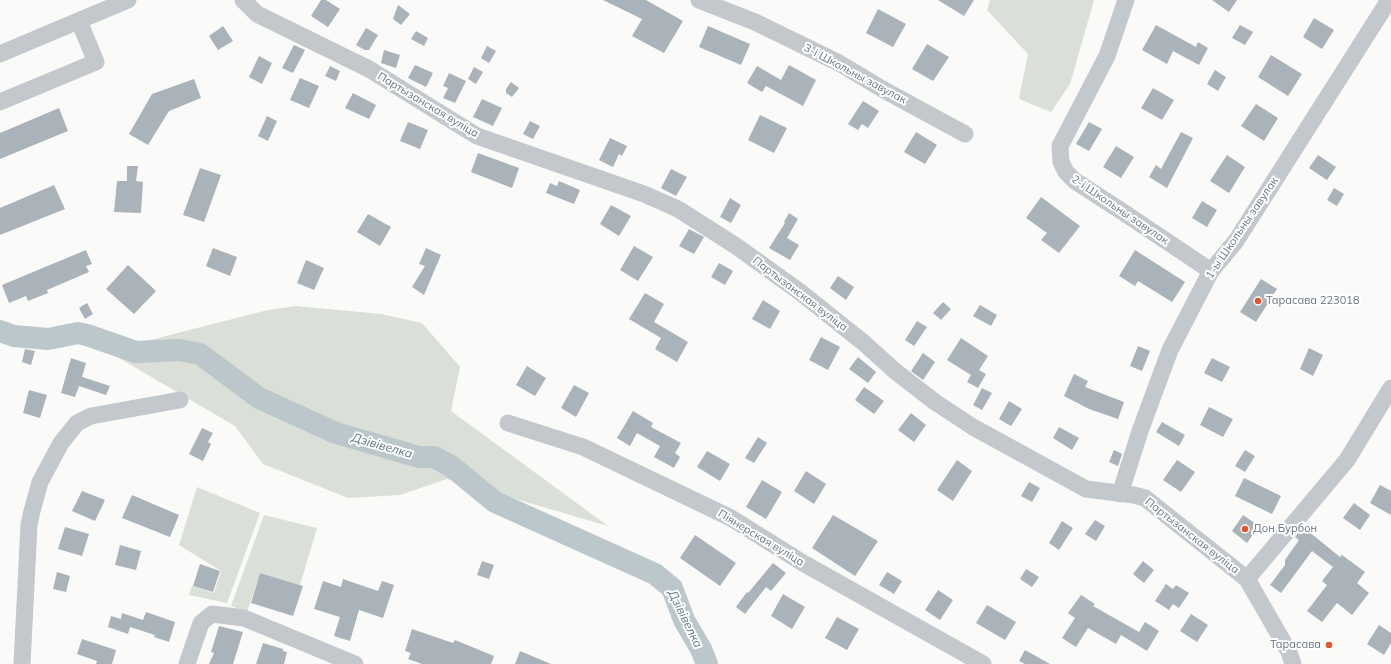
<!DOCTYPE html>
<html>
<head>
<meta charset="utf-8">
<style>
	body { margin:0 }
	canvas { display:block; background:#fafaf8 }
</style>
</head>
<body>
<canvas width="1391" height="664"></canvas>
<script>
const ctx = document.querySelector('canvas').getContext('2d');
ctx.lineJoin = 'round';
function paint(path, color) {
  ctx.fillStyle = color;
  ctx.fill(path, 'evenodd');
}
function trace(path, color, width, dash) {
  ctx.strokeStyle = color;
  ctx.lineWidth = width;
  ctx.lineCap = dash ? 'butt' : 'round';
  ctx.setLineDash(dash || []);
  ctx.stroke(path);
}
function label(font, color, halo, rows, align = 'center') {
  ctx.font = font + ' Mulish,sans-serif';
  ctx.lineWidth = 4;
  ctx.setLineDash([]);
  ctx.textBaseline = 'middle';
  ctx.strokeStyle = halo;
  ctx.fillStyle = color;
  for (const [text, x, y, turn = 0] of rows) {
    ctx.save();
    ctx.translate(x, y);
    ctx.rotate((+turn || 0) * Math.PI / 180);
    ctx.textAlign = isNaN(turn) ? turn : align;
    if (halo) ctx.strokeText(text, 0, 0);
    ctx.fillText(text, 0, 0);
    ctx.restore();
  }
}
paint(new Path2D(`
	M990 0H1094L1070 84 1051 112 1019 99 1028 54 987 10Z
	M296 306 381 314 422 323 460 367 451 411 608 526 447 479 400 495 348 498 263 464 235 426 107 351 268 310Z
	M197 487 260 513 227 603 189 595 192 586 214 593 221 571 179 545Z
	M264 515 317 528 300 585 260 573 247 612 231 606Z`), '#dadfd7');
paint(new Path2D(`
	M650 561 658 565 672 582V588L667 592C657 584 647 576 644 563Z`), '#bbc7cb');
trace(new Path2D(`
	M0 331 14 336 48 339 78 333 87 335 136 352 179 350 200 354 259 398 336 433 419 457H434L451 466 495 502 655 574 672 588 684 620 701 649 707 664`), '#bbc7cb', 22);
paint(new Path2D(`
	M321 0H326L340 9 328 27 311 16Z
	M603 0H646L683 21 664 53 632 36 642 19Z
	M938 0H974L964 16Z
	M1212 0H1237L1229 12Z
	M398 5 410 14 401 25 393 19Z
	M878 9 906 24 893 47 866 33Z
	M1314 18 1334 30 1322 49 1303 37Z
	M1156 25 1196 47 1198 42 1208 48 1199 65 1173 51 1167 64 1142 50Z
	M1240 25 1253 32 1245 45 1232 38Z
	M223 26 233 41 218 50 209 36Z
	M708 26 750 44 741 65 699 47Z
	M366 28 378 35 369 50H365L356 45Z
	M416 31 428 38 424 46 411 39Z
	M927 44 949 57 933 81 912 69Z
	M294 45 305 50 293 73 282 68Z
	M487 46 496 51 489 63 481 58Z
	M384 50 400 55 396 68 381 63Z
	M1271 55 1302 74 1288 96 1258 77Z
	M259 56 272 63 262 84 249 77Z
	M415 65 433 73 426 87 408 78Z
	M789 65 816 80 803 106 766 86 762 92 747 83 757 66 781 80Z
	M330 66 340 71 336 81 325 76Z
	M474 67 483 72 476 84 468 79Z
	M1215 70 1226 77 1218 91 1207 84Z
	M449 73 466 81 455 103 443 98 448 88 443 86Z
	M300 78 319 86 309 108 290 100Z
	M194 79 201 98 169 111 148 145 129 134 152 94Z
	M511 82 519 88 512 97 506 93V89Z
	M1153 88 1174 100 1162 120 1141 108Z
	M353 93 376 105 369 119 345 108Z
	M482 99 502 108 493 126 473 117Z
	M863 101 879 111 868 128 862 124 858 130 848 124Z
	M1256 104 1278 118 1264 141 1241 126Z
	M59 108 68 131 0 159V133Z
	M760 115 787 128 774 153 748 140Z
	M267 116 277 121 268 141 258 136Z
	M530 121 540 126 533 139 523 134Z
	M408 122 428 130 420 149 400 141Z
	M1089 122 1102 129 1089 151 1076 144Z
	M916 132 937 145 925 164 904 152Z
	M1181 132 1193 138 1167 188 1149 177 1156 165 1161 169Z
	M610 138 627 146 622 156 619 154 613 167 599 160Z
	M1116 146 1134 157 1121 178 1103 167Z
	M478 153 519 168 512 188 471 172Z
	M1227 155 1245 167 1229 193 1210 181Z
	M1318 155 1336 167 1327 180 1309 168Z
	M127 166H138L136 181 143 182 141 213 114 212 117 181H127Z
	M200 168 221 175 204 222 183 215Z
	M671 169 687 177 676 196 661 188Z
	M559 181 580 190 574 204 546 193 550 183 557 186Z
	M54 185 65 209 0 235V208Z
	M1334 188 1344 194 1337 206 1327 200Z
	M1041 197 1080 226 1059 253 1041 240 1047 233 1026 218Z
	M730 198 741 205 731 223 720 217Z
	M1202 201 1217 210 1207 227 1192 218Z
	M611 205 631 216 619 236 600 224Z
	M789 213 798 219 787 238 799 245 790 260 769 248 785 223 784 222Z
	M368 214 391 227 380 246 357 232Z
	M689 229 704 237 694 254 679 246Z
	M634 246 653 257 638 281 620 270Z
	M213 248 237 257 230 276 206 266Z
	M426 248 441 255 424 295 412 287 425 266 419 264Z
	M86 250 92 264 86 266 89 272 47 290 48 293 28 301 26 296 9 303 2 285Z
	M1135 250 1185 282 1172 302 1138 281 1135 286 1119 276Z
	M306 260 324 268 314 290 297 283Z
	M719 263 733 271 725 285 711 277Z
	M128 265 156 291 134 314 106 289Z
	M838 276 854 287 846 300 830 288Z
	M1261 279 1277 289 1256 322 1240 312Z
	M645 293 664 304 654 322 688 342 677 362 655 349 661 338 629 319Z
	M763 300 780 311 770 329 752 319Z
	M943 302 951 309 941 320 933 313Z
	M87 303 93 314 85 319 79 308Z
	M980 305 997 315 991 326 973 316Z
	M917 321 927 327 914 346 905 340Z
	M821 337 840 347 828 370 809 360Z
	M961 338 988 356 979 370 986 374 978 388 967 382 971 375 947 360Z
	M1138 346 1150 351 1142 371 1130 366Z
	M1309 348 1323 355 1313 376 1300 369Z
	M25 349 35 351 31 365 22 362Z
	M923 353 935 362 923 380 911 371Z
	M858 357 876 372 868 383 849 369Z
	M71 358 86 363 82 377 110 386 106 395 79 386 75 397 61 393Z
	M1212 358 1230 367 1222 382 1204 373Z
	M527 366 546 378 535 396 516 385Z
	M1074 374 1088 381 1085 387 1124 402 1118 419 1089 409 1064 396Z
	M574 385 589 393 576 417 561 408Z
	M864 387 884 401 874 414 855 400Z
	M982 388 992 393 982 410 973 405Z
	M29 390 47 395 40 418 23 413Z
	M1009 401 1022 409 1011 426 999 419Z
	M1209 407 1233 419 1223 437 1200 425Z
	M633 411 653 423 651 427 681 443 675 453 680 457 674 468 654 457 660 446 637 433 630 446 617 438Z
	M911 413 926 425 914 442 898 430Z
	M1162 422 1185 435 1179 446 1156 432Z
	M1059 427 1079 438 1072 450 1053 438Z
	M202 428 213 433 208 442 211 444 203 461 189 454Z
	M758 437 767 443 754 463 745 458Z
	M1114 450 1122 454 1118 466 1109 462Z
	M1245 450 1255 456 1245 472 1235 466Z
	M707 451 730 464 720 481 697 467Z
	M957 460 972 471 953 501 937 490Z
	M1177 460 1195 472 1181 492 1163 480Z
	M806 471 826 484 814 504 794 491Z
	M1244 478 1281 496 1272 514 1235 496Z
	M762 480 782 492 766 519 746 507Z
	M1029 482 1040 488 1032 502 1021 496Z
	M1380 485 1391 491V515L1370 503Z
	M82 491 105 500 95 521 72 511Z
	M132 495 179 515 170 537 122 518Z
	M1354 503 1370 515 1360 530 1343 518Z
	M833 515 878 541 855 576 812 548Z
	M1243 515 1259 526 1247 543 1232 531Z
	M1095 520 1105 526 1096 541 1085 534Z
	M1062 521 1073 528 1059 550 1049 543Z
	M65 527 89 534 82 556 58 549Z
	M1303 527 1340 557 1342 555 1365 572 1357 583 1369 593 1352 615 1337 603 1322 622 1307 611 1327 585 1322 581 1333 567 1312 551 1281 593 1270 585 1285 565V560L1299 540 1295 537Z
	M695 535 736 563 720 586 680 558Z
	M120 545 141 551 136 570 115 565Z
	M482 561 494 565 489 579 477 575Z
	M1143 561 1154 570 1144 583 1133 574Z
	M773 563 786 573 771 591 766 587 745 614 736 607 747 592 748 593Z
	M200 564 220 571 213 592 193 586Z
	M1026 569 1039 577 1032 587 1020 579Z
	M57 572 70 576 66 592 53 589Z
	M887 572 902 581 894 594 879 585Z
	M260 573 303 586 293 616 251 603Z
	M343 579 378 591 382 581 394 585 383 618 359 610 350 641 334 636 340 617 314 609 323 581 341 587Z
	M1166 584 1173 589 1176 585 1189 593 1179 608 1173 604 1169 610 1155 601Z
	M938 590 953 600 940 620 925 610Z
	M783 594 805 607 792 629 771 616Z
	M1081 595 1095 604 1093 606 1139 632 1145 622 1159 631 1147 651 1121 635 1116 644 1088 628 1076 647 1062 638 1075 618 1068 613Z
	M987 605 1016 622 1005 640 976 623Z
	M146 612 175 622 169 642 154 637 155 635 130 627 128 634 108 627 111 616 121 619 122 613 143 620Z
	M1191 614 1208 625 1197 642 1180 631Z
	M837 617 859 629 847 650 825 638Z
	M1379 625 1391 633V643L1384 655 1367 644Z
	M219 626 243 632 233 664H209L214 653 211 652Z
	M412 629 453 643 455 640 494 656 491 664H422L408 659 411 653 405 651Z
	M82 639 116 650 112 664H96L97 661 77 654Z
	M263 643 283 649V651L287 652 284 664H256Z
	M1025 650 1050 664H1025L1019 661Z
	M520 651 551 664H515Z`), '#aab3b9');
trace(new Path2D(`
	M243 0 257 14 369 69 477 136 644 194 678 209 736 246 800 292 864 343 895 371 935 402 973 427 1086 489 1134 495 1145 498 1247 579 1289 652 1293 664
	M699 0 755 22 839 63 884 90 965 134
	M1126 0 1107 56 1060 146 1061 162 1066 172 1075 181 1123 212 1211 271
	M0 54 128 0
	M0 102 96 62 79 21
	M508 423 583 447 731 518 803 563 983 664
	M1120 494 1140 431 1170 350 1211 271 1236 241 1389 0
	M1247 579 1347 460 1391 388
	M22 664 29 525 32 511 40 482 61 443 77 423 91 416 180 400
	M187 664 201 623 212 614 244 618 355 664`), '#c3c8cc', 17);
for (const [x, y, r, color] of [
	[1258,301,4,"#e4572e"],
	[1245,529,4,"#e4572e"],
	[1329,645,4,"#e4572e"]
]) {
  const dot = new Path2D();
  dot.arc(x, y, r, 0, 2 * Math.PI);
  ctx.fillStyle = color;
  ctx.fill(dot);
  trace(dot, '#fff', 1.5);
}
label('11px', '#657683', '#fff', [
	["3-і Школьны завулак",855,74,28],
	["Партызанская вуліца",428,105,31],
	["2-і Школьны завулак",1120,210,34],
	["1-ы Школьны завулак",1242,228,-56],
	["Партызанская вуліца",800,294,37],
	["Партызанская вуліца",1192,536,38],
	["Піянерская вуліца",761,538,31]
]);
label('11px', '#657683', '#fff', [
	["Тарасава 223018",1266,301],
	["Дон Бурбон",1253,529],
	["Тарасава",1321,645,"right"]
], 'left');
label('italic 12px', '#60757c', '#fff', [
	["Дзівівелка",382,446,16],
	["Дзівівелка",685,619,64]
]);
</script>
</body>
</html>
